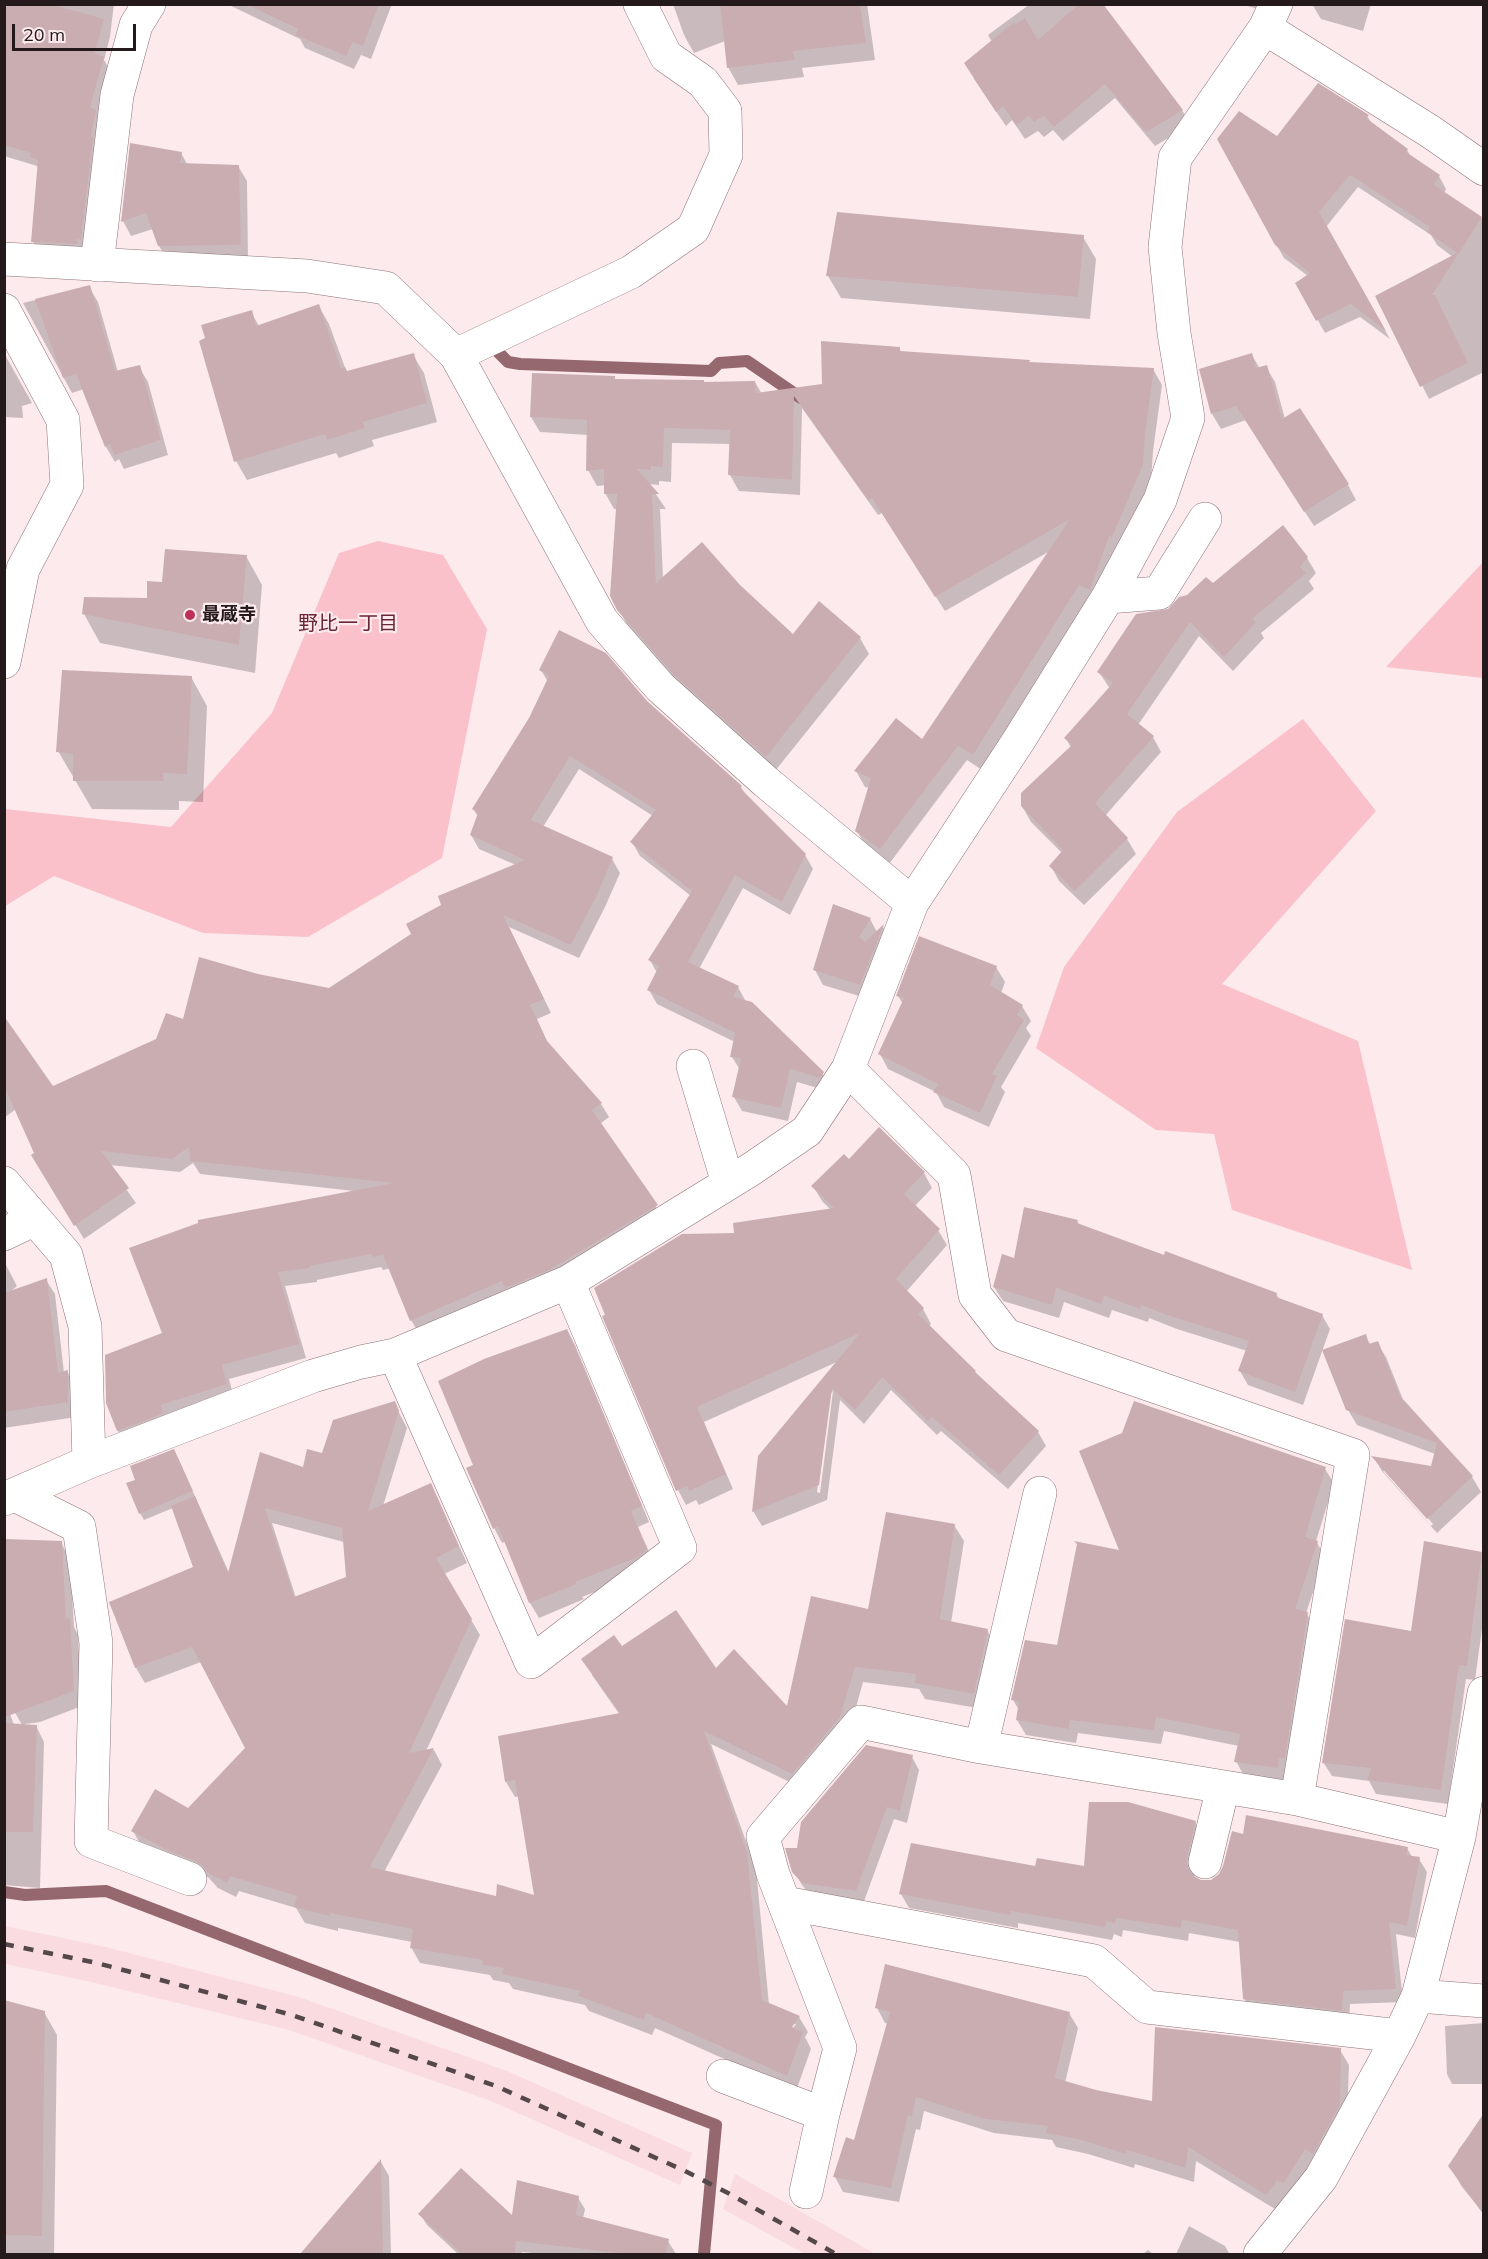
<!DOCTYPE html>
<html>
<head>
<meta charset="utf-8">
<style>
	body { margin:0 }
	#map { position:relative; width:1488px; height:2259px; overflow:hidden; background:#fceaed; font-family:Mulish,sans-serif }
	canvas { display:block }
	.frame { position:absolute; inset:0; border:6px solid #241a1c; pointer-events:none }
	.scale { position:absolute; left:12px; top:24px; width:124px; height:27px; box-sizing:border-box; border:3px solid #241a1c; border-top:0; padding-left:8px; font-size:18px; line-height:21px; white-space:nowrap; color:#241a1c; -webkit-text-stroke:4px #fceaed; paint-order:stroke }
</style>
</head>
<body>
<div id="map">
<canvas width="1488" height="2259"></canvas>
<div class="frame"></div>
<div class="scale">20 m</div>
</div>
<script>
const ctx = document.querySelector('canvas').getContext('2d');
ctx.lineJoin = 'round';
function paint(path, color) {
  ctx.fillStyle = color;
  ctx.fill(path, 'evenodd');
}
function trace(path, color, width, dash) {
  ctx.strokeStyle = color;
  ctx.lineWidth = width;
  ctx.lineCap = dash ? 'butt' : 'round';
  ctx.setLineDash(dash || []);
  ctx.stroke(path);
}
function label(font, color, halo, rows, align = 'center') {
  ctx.font = font + ' Mulish,"Noto Sans JP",sans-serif';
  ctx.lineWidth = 4.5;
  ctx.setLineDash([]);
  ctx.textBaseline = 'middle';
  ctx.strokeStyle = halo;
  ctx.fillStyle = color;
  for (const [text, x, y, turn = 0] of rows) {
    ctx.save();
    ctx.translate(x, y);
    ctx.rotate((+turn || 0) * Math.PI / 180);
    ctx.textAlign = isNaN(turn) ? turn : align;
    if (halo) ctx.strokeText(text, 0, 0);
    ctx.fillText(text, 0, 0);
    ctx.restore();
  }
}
paint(new Path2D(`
	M5 1926 106 1947 299 1997 507 2071 692 2153 680 2185 491 2101 289 2030 91 1982 5 1964Z
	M735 2174 872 2252 876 2254H805L723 2209Z`), '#fadce0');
paint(new Path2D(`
	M378 541 443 555 487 629 442 858 308 937 203 933 54 876 5 906V809L171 827 272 713 339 553Z
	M1483 562V678L1386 667Z
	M1303 719 1376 811 1222 984 1358 1041 1412 1270 1232 1210 1214 1134 1156 1130 1036 1048 1064 967 1177 812Z`), '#fac1ca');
paint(new Path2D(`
	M4 4H114L110 37 104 60 111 72 88 253 41 255 33 241 38 168 37 166 4 156Z
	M227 4H392L371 59 361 55 354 69 305 48 300 39Z
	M673 4H867L875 60 802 68 804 77 738 85 728 67 725 41 694 53 684 35Z
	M1030 4H1101L1182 110 1190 125 1155 146 1115 98 1063 141 1053 130 1044 137 1038 131 1025 139 1012 120 1006 126 974 79 992 42 988 35Z
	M1240 4H1283L1276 14Z
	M1312 4H1371L1363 31 1321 19Z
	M1367 116 1373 125 1407 150 1411 157 1439 176 1446 189 1444 193 1484 220V372L1429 399 1377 296 1453 257 1437 245 1431 235 1358 187 1326 227 1390 339 1360 317 1325 333 1297 283 1308 276 1284 258 1276 244 1277 138Z
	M181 153 187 164 238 166 247 181 248 260 168 261 159 246 153 229 131 236 123 221Z
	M1083 237 1096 259 1090 319 841 298 828 276Z
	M89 287 98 302 118 372 139 367 148 382 168 455 124 469 119 459 115 462 106 447 84 389 72 393 23 303Z
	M318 305 329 324 347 373 413 355 424 373 437 422 372 440 374 446 339 458 336 453 247 480 236 461 251 312 259 326Z
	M899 348 902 353 1030 364 1153 369 1162 385 1153 451 1151 482 1121 552 982 770 967 760 889 864 866 847 857 831 870 788 865 787 856 771 922 741 1050 551 945 611 882 513 878 515 802 408 800 495 739 491 730 475 731 444 672 443 671 482 659 481V485L649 484 666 509H660L663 579 739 586 793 636 860 638 869 654 775 771 684 689 628 626 611 596 617 509H614L605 493 606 485 597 486 588 470V435L540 432 531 417 615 380 704 384 755 382 762 394 824 386Z
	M4 353 32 403 22 406 23 418 4 417Z
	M1252 355 1260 369 1266 367 1275 382 1285 419 1348 485 1356 500 1314 526 1246 420 1221 429 1212 414Z
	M246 556 262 585 255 673 100 643 84 614 149 600 164 583Z
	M1307 558 1316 573 1309 581 1314 589 1261 633 1264 638 1233 671 1199 636 1138 725 1153 737 1161 752 1105 816 1127 839 1136 854 1084 905 1059 881 1051 866 1062 853 1031 822 1022 806 1071 748 1066 738 1110 689 1099 672 1169 611 1213 585Z
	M541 670 646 702 741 787 747 797 805 855 813 869 790 915 743 888 699 969 738 987 746 1002 822 1073 831 1087 828 1091 797 1082 788 1121 742 1111 734 1097 740 1070 732 1057 735 1042 657 1004 649 990 657 973 650 960 691 896 640 856 632 842 653 816 579 769 543 827 612 859 620 873 605 907 579 958 509 927 551 1013 537 1019 549 1046 601 1104 609 1117 600 1124 664 1219 419 1334 411 1320 391 1268 383 1270 381 1267 317 1280V1282L285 1286 306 1358 229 1379 234 1398 126 1444 118 1431 107 1402 164 1334 200 1224 354 1191 200 1174 193 1163 180 1172 109 1165 136 1203 84 1239 41 1169 16 1109 4 1118V1017L53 1088 158 1040 257 976 329 990 516 865 479 849 471 835 478 817 474 810 530 718 548 682Z
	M191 677 207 706 203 802 179 801V810L92 809 58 751Z
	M870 919 877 932 883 927 891 940 869 999 823 985 815 970Z
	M996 967 1005 982 1001 993 1022 1006 1031 1021 1026 1028 1031 1036 1001 1087 1005 1092 989 1127 944 1107 936 1092 888 1069 880 1054 903 1004 898 996Z
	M849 1161 924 1173 932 1188 914 1207 938 1230 947 1245 906 1292 923 1309 931 1324 928 1327 978 1377 1038 1432 1046 1446 1008 1489 941 1431 937 1435 891 1390 864 1424 840 1400 827 1500 762 1526 753 1511 839 1361 704 1422 733 1489 699 1505 696 1500 686 1505 678 1490 604 1316 736 1235 831 1210 822 1201 813 1186ZM833 1391 820 1493 817 1492 830 1394Z
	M1077 1221 1080 1226 1276 1294 1280 1300 1322 1315 1330 1329 1303 1405 1248 1385 1240 1371 1247 1351 1177 1329 1149 1318 1148 1322 1112 1310 1109 1318 1064 1302 1059 1318 1003 1301 994 1287 1015 1260Z
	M4 1261 17 1286 11 1291 46 1280 55 1294 64 1373 67 1371 75 1386 76 1417 4 1428Z
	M567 1330 575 1345 649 1522 638 1527 655 1565 646 1572 582 1597 584 1599 539 1618 530 1603 506 1541 502 1543 494 1528 475 1465Z
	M1365 1336 1371 1345 1377 1343 1386 1357 1404 1402 1472 1477 1481 1492 1437 1533 1382 1471 1374 1458 1432 1468 1435 1454 1357 1425 1348 1410ZM1383 1471H1387L1433 1524 1431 1526Z
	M394 1403 407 1428 383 1506 431 1485 467 1563 444 1574 480 1635 426 1751 434 1750 442 1765 384 1872 497 1898 536 1897 519 1796 515 1797 506 1782 620 1715 592 1675 622 1648 715 1670 788 1710 870 1611 954 1525 964 1541 951 1623 987 1630 996 1646 983 1709 925 1699 919 1689 863 1682 849 1733 802 1788 711 1744 756 1869 769 2005 799 2017 808 2032 805 2037 811 2049 796 2091 655 2028 652 2035 589 2011 585 2005 513 1989 509 1983 493 1980 490 1975 420 1963 411 1947 412 1942 338 1928V1931L305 1923 296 1908 239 1891 236 1897 218 1888 208 1877 175 1865 142 1847 133 1831 188 1810 247 1748 201 1662 145 1683 136 1668 111 1603 195 1568 173 1508 144 1520 140 1513 178 1458 230 1575 261 1454 304 1469ZM272 1523 344 1542 348 1578 296 1598ZM792 2024H796L789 2034Z
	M1325 1469 1334 1483 1316 1541 1325 1557 1306 1613 1316 1628 1285 1782 1244 1776 1236 1761 1239 1746 1164 1731 1161 1744 1078 1733 1076 1743 1026 1735 1017 1720 1019 1710 1013 1700 1058 1647 1121 1552Z
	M61 1543 70 1558 74 1627 78 1635 82 1706 40 1722 25 1724V1726H36L44 1742 40 1888 4 1885V1697L14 1725H22L13 1709Z
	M1481 1553 1484 1557V1614L1475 1680 1466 1679 1448 1804 1376 1794 1369 1781 1332 1776 1323 1762 1412 1633Z
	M912 1757 919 1770 907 1823 894 1819 863 1904 811 1896 802 1885 794 1871 798 1850Z
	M1195 1822 1202 1836 1194 1878 1201 1882 1211 1881 1220 1875 1244 1836 1407 1848 1412 1857 1419 1859 1427 1872 1415 1938 1396 1934 1403 2002 1350 2004 1349 2023 1252 2012 1244 1999 1240 1942 1189 1933 1188 1941 1123 1930 1122 1937 1114 1934 1112 1940 1018 1923V1928L909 1908 901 1894 1037 1868H1085Z
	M4 2002 44 2012 57 2035 54 2254H4Z
	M877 2008 1069 2013 1078 2028 1065 2083 1095 2092 1154 2103 1340 2050 1349 2065 1347 2120 1292 2197 1286 2195 1275 2209 1196 2161 1194 2182 1135 2164 1134 2168 1088 2154 1056 2147 1052 2140 994 2133 924 2111 920 2130 916 2129 899 2202 843 2192 835 2177 855 2141 889 2024 885 2023Z
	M1484 2023V2084H1452L1447 2074 1445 2026Z
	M1484 2119V2214L1462 2187 1450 2166 1459 2152 1458 2150Z
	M381 2162 389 2176 391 2254H302Z
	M578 2198 585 2209 583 2218 668 2241 676 2254H542L522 2252 521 2254H458L427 2225 420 2214 513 2218Z
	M1189 2226 1225 2246 1229 2253 1176 2254Z
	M1148 2250 1153 2254H1143Z`), '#0003');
trace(new Path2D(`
	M498 352 508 362 520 364 711 371 719 363 747 361 801 398
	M4 1892 25 1895 106 1891 716 2125 704 2254`), '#95676f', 12);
paint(new Path2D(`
	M4 4H50L104 19 95 53 104 57 90 107 96 110 91 137H93L81 240 76 239 78 244 31 242 38 160 30 157 31 153 4 145Z
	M246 4H379L363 46 353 42 346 56 295 35 298 29Z
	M720 4H860L866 43 793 51 795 60 727 68Z
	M1079 4H1103L1183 110 1146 132 1105 84 1054 127 1044 116 1034 122 1029 116 1016 125 1003 106 996 112 964 63 1014 22 1016 24 1025 18 1038 40Z
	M1318 83 1369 115 1366 118 1408 149 1406 152 1440 175 1434 185 1482 217 1432 295H1435L1468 363 1420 387 1375 296 1457 253 1427 232 1430 227 1350 175 1319 212 1386 331 1351 304 1316 321 1295 283 1310 273 1275 245 1217 139 1239 111 1277 136Z
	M130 143 182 152 180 163 239 165 241 245 158 246 146 213 121 222Z
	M837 212 1084 235 1078 297 826 276Z
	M90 285 115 371 140 365 161 440 114 455 110 444 105 447 76 374 63 378 35 299Z
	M319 304 341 369 345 367 347 371 414 353 427 403 363 422 365 428 327 440 325 434 234 462 199 341 205 338 201 325 252 310 256 326Z
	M821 341 900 347V351L1030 360 1029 362 1154 368 1145 434 1143 465 1112 537 1109 536 1090 590 1079 585 973 755 958 746 880 849 855 831 871 778 854 771 896 718 922 739 1070 519 935 597 872 498 868 500 794 396 792 480 728 475 730 430 664 428 663 467 651 466V470L637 469 659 494H652L656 583 702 542 740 585 793 634 819 601 861 637 766 757 673 674 617 610 610 596 617 494H604V469L586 471 587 420 530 417 532 373 615 376V379L704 380V382L755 381 756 393 822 384Z
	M1252 353 1256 368 1267 365 1282 419 1300 408 1349 484 1304 512 1236 406 1211 414 1199 369Z
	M1283 525 1308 557 1300 567 1306 573 1252 619 1256 622 1224 657 1190 622 1127 714 1154 736 1095 803 1128 838 1075 891 1049 866 1063 850 1021 806V793L1072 745 1064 738 1113 683 1097 672 1136 614 1168 609 1179 597 1187 595 1206 577 1213 583Z
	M165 549 247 555 239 645 82 614 84 597 147 598V581L162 582Z
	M559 630 606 653 647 701 742 786 740 788 806 854 782 902 735 875 688 962 739 986 733 997 752 1002 824 1072 820 1078 790 1069 781 1108 732 1097 741 1058 730 1057 735 1033 647 990 659 966 648 960 692 891 630 842 656 810 570 756 531 820 613 857 598 893 571 945 503 915 544 999 530 1005 547 1041 602 1103 592 1110 658 1205 549 1270 505 1288 502 1281 410 1321 383 1255 373 1257 371 1254 310 1266V1268L278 1272 299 1344 222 1365 227 1384 161 1405 163 1412 159 1415 117 1431 106 1403 105 1355 162 1333 129 1248 198 1223V1220L394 1183 190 1161 189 1147 172 1159 101 1151 129 1188 74 1226 31 1155 34 1153 4 1086V1016L53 1086 156 1039 166 1013 183 1019 199 957 258 974 329 988 411 934 406 924 441 905 438 896 525 860 470 835 478 813 472 809 529 718 549 676 539 670Z
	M62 670 192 676 187 774 163 773 164 781H73V754L56 752Z
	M833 904 871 918 859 937 865 942 884 924 860 985 813 970Z
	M919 936 997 966 990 985 1023 1005 1017 1015 1024 1020 992 1074 997 1076 980 1113 933 1092 938 1084 878 1054 904 998 896 996Z
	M879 1127 925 1172 904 1194 940 1229 896 1279 924 1308 918 1314 976 1371 975 1372 1039 1431 999 1475 932 1417 928 1421 882 1377 855 1410 832 1388 819 1485 752 1512 758 1456 860 1333 697 1407 726 1474 689 1491 687 1486 676 1491 602 1316 605 1315 594 1288 682 1234 734 1233 733 1223 834 1208 811 1186 844 1154 849 1159Z
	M1024 1207 1078 1220 1077 1223 1164 1255 1165 1251 1277 1293 1276 1297 1323 1314 1295 1392 1238 1371 1249 1341 1167 1315 1141 1305 1140 1309 1104 1296 1101 1304 1056 1288 1052 1305 993 1287 1002 1254 1014 1258Z
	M47 1278 58 1373 68 1370V1402L4 1412V1293Z
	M567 1329 642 1506 631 1511 647 1549 638 1557 575 1582 577 1584 529 1603 498 1526 493 1529 466 1468 473 1465 438 1381 484 1359Z
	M1366 1334 1369 1344 1378 1341 1400 1396 1473 1476 1427 1519 1371 1456 1431 1466 1437 1443 1346 1410 1322 1350Z
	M395 1401 399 1411 368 1511 431 1483 459 1546 436 1558 472 1619 409 1753 434 1748 370 1867 496 1896 497 1884 534 1895 515 1780 505 1782 498 1736 620 1713 581 1659 614 1635 622 1646 676 1610 716 1668 734 1649 787 1706 811 1596 868 1609 886 1512 955 1524 940 1619 988 1629 974 1694 915 1683 916 1674 855 1667 840 1717 792 1774 704 1731 747 1852 762 2000 800 2016 792 2027 803 2032 787 2076 646 2013 644 2020 578 1996 580 1991 502 1974 504 1968 482 1965 483 1960 410 1948 413 1929 330 1913V1916L294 1907 297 1896 230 1876 227 1883 207 1872 204 1867 197 1862 165 1849 131 1831 155 1789 188 1808 245 1748 192 1647 135 1668 109 1602 193 1567 171 1506 195 1496 228 1573 260 1452 303 1467 307 1449 322 1453 333 1420ZM265 1508 342 1528 346 1577 294 1597Z
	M1134 1401 1326 1467 1305 1537 1318 1541 1295 1609 1308 1612 1285 1758H1279L1278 1768 1234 1762 1240 1734 1156 1717 1154 1730 1070 1720 1069 1729 1016 1720 1019 1701 1011 1700 1025 1640 1057 1645 1077 1544 1074 1541 1119 1550 1079 1451 1122 1433Z
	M174 1449 193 1491 139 1514 126 1483 135 1480 130 1466Z
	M5 1539 62 1541 66 1619 70 1618 74 1691 5 1717Z
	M1424 1541 1482 1552 1467 1666 1459 1665 1441 1790 1367 1780 1371 1768 1322 1763 1345 1619 1411 1631Z
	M5 1723 37 1725 33 1832H5Z
	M866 1745 913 1755 900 1811 887 1807 856 1891 802 1883 792 1872 785 1848H797L801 1822Z
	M1089 1802H1128L1196 1821 1187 1858V1867L1192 1875 1201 1880H1211L1219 1874 1223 1866 1232 1831 1243 1834 1246 1815 1408 1847 1406 1855 1420 1857 1407 1926 1389 1922 1396 1989 1343 1991 1342 2011 1243 1999 1238 1930 1182 1920 1181 1928 1116 1918 1115 1924 1107 1921 1105 1927 1011 1911 1010 1915 899 1894 911 1843 1035 1866 1037 1858 1084 1866Z
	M885 1964 1070 2012 1055 2078 1096 2090 1152 2101 1155 2027 1341 2048 1340 2105 1313 2154 1305 2149 1284 2183 1277 2181 1266 2195 1188 2147 1186 2168 1127 2150 1126 2154 1078 2139 1046 2133 1048 2126 985 2119 916 2097 912 2116 908 2115 891 2188 833 2177 846 2137 854 2140 890 2012 875 2008Z
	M4 2000 45 2011 42 2236 4 2235Z
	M1484 2113V2215L1448 2166Z
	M381 2159 383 2254H300Z
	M461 2168 512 2215 517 2180 579 2196 576 2215 669 2239 666 2254H626L516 2241 515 2254H462L418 2214Z`), '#c9adb1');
const minor = new Path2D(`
	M1265 28 1431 132 1484 169
	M4 259 307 276 386 288 456 355 602 621 660 687 766 782 912 903
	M97 265 117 95 136 25 149 4
	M4 310 63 420 67 485 23 569 4 662
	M456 355 631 272 693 229 726 155 725 111 703 82 666 56 640 4
	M1108 597 1159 593 1205 519
	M693 1066 728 1183
	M848 1069 954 1175 975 1295 1006 1335 1353 1455 1297 1799
	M4 1183 66 1255 85 1326 89 1462
	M4 1234 35 1219
	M395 1355 531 1662 680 1548 568 1282
	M15 1495 79 1527 96 1643 91 1841 190 1879
	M4 1499 89 1462 313 1376 361 1362 395 1355 568 1282 750 1170 807 1131 848 1069 912 903 1019 740 1108 597 1160 500 1188 418 1174 333 1165 247 1175 158 1265 28 1276 4
	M981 1747 1040 1493
	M1205 1862 1223 1787
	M785 1903 1094 1961 1147 2007 1399 2036
	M1418 1996 1484 2001
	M723 2076 823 2114
	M806 2192 823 2114 840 2048 773 1874 763 1837 861 1722 981 1747 1297 1799 1459 1837
	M1260 2254 1321 2178 1399 2036 1418 1996 1459 1837 1484 1693`);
trace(minor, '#8d7377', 34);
trace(minor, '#fff', 33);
trace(new Path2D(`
	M4 1944 97 1963 292 2015 496 2086 685 2171 728 2193 836 2254`), '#54484a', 4.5, [10, 10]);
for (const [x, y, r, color] of [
	[190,615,6,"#bd2e59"]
]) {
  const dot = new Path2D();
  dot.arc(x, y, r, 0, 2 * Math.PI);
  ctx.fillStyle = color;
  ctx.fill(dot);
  trace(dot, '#fceaed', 2);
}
label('bold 18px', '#241a1c', '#fceaed', [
	["最蔵寺",202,615]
], 'left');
label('20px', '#6a2536', '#fceaed', [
	["野比一丁目",348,624]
]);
</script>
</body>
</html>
